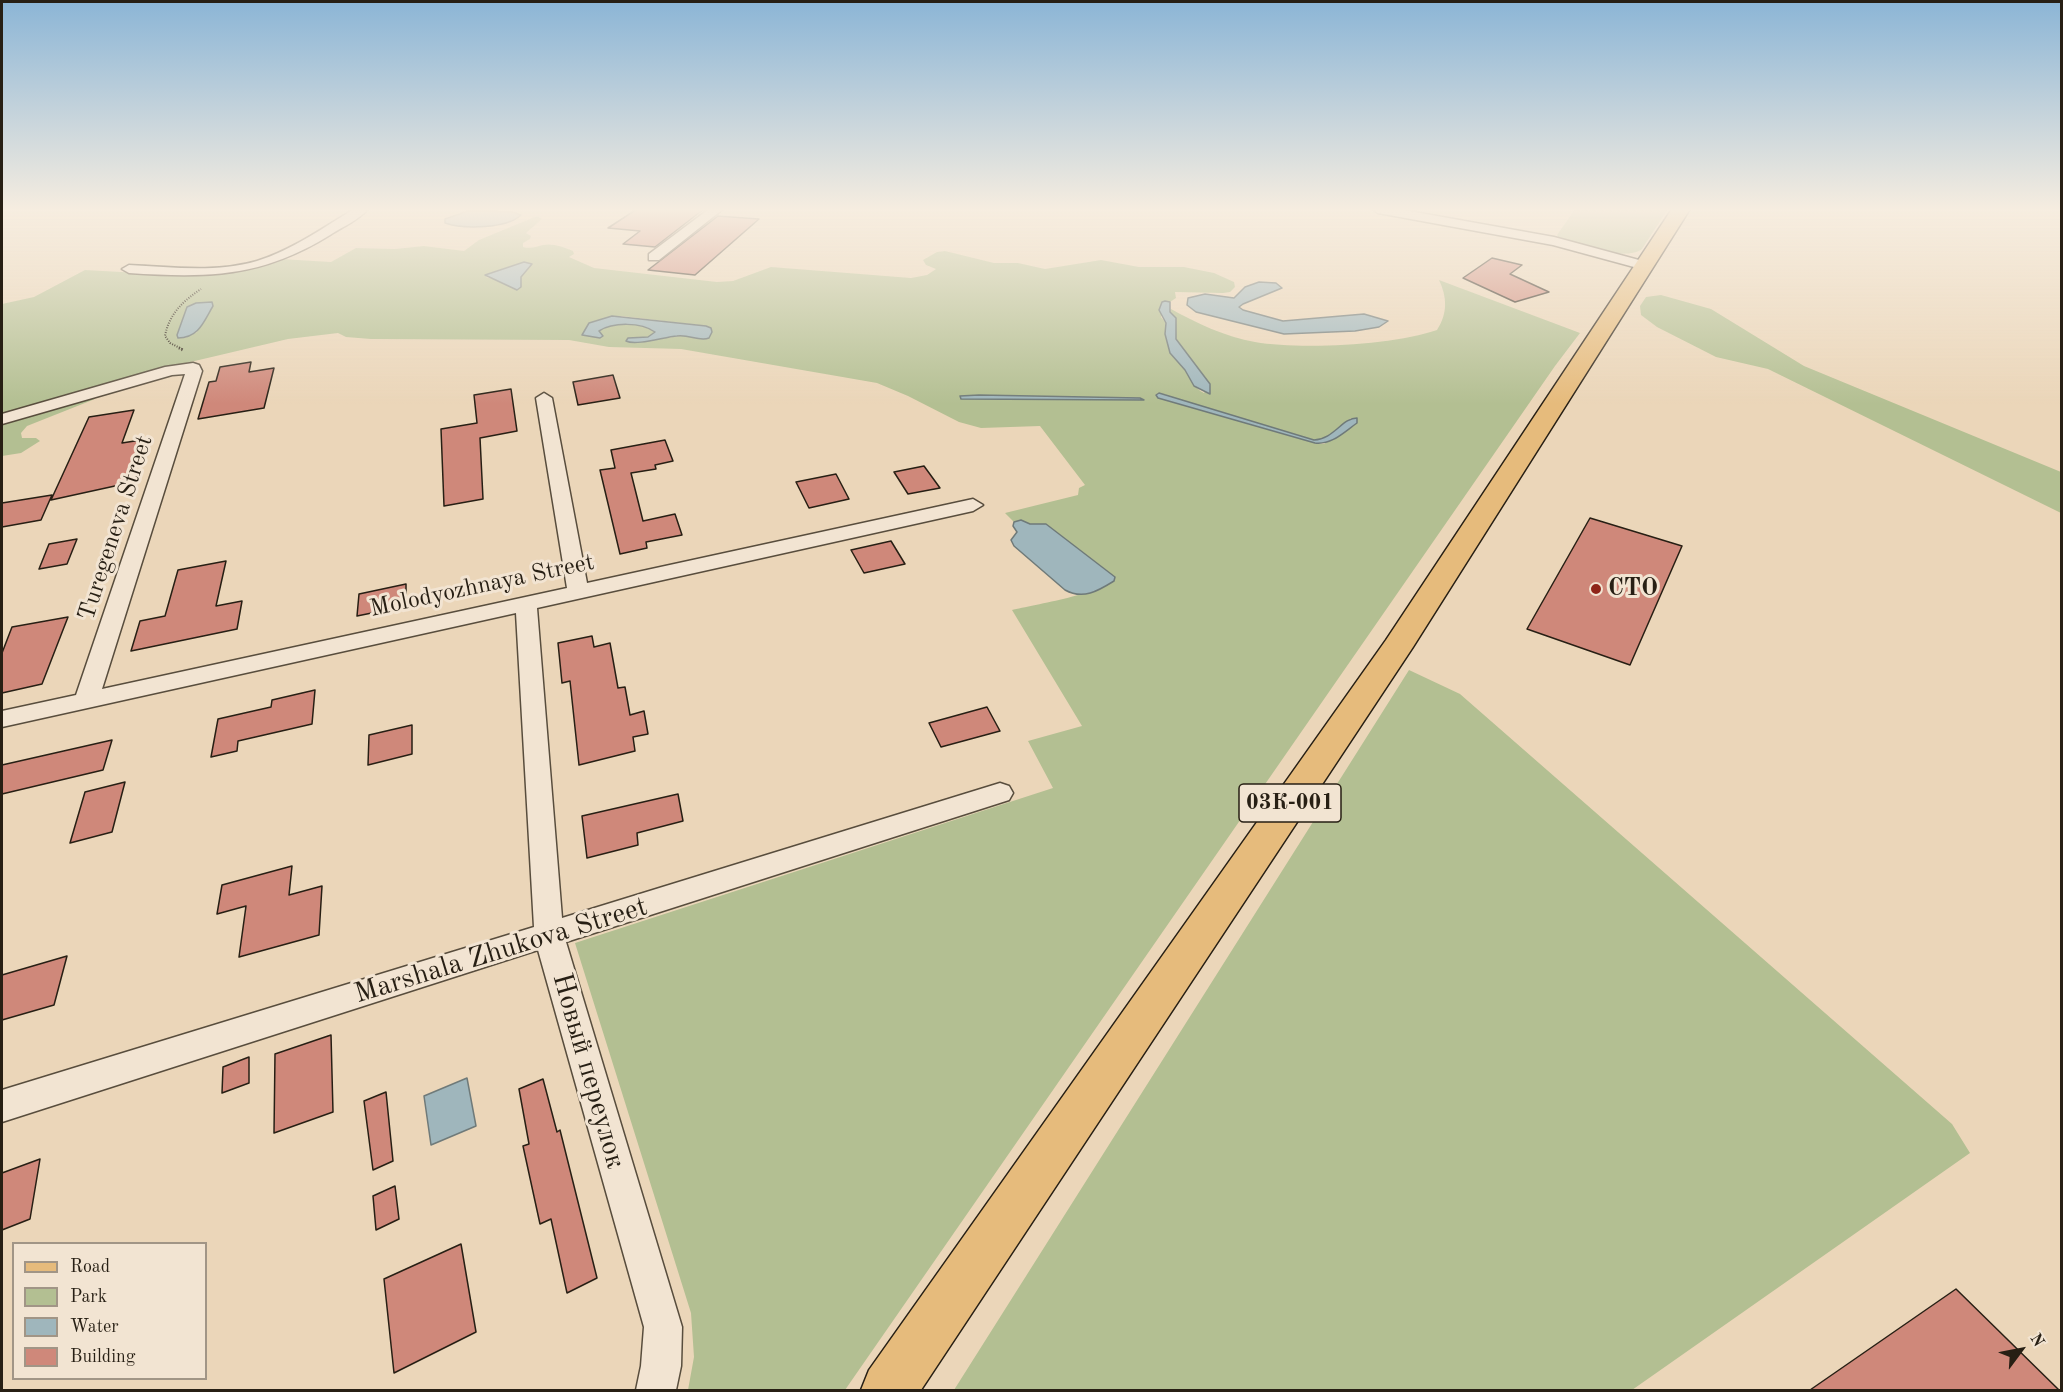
<!DOCTYPE html>
<html>
<head>
<meta charset="utf-8">
<style>
	body { margin:0 }
	#map { position:relative; width:2063px; height:1392px; overflow:hidden; background:#ebd6b9; font-family:"Old Standard TT",serif }
	canvas { display:block }
	.frame { position:absolute; inset:0; border:3px solid #271f14; pointer-events:none }
	.legend { position:absolute; left:12px; top:1242px; width:195px; height:138px; box-sizing:border-box; background:#f2e4d2; border:2px solid #a19586; margin:0; padding:8px 10px; list-style:none; font-size:18px; color:#271f14 }
	.legend li { display:flex; align-items:center; gap:12px; height:30px }
	.legend b { width:30px; border:2px solid #a19586 }
	.north { position:absolute; left:1991px; top:1320px; width:60px; height:60px; -webkit-text-stroke:4px #f2e4d2; paint-order:stroke; rotate:58deg; font-size:16px; font-weight:700; line-height:24px; text-align:center; color:#271f14 }
	.north::after { content:''; display:block; margin:auto; width:21px; height:27px; background:#271f14; clip-path:polygon(50% 0,100% 100%,50% 72%,0 100%) }
</style>
</head>
<body>
<div id="map">
<canvas width="2063" height="1392"></canvas>
<div class="frame"></div>
<ul class="legend">
<li><b style="height:8px;background:#e6bb7c"></b>Road</li>
<li><b style="height:16px;background:#b3bf92"></b>Park</li>
<li><b style="height:16px;background:#9fb6bc"></b>Water</li>
<li><b style="height:16px;background:#cf887a"></b>Building</li>
</ul>
<div class="north">N</div>
</div>
<script>
const ctx = document.querySelector('canvas').getContext('2d');
ctx.lineJoin = 'round';
function paint(path, color) {
  ctx.fillStyle = color;
  ctx.fill(path, 'evenodd');
}
function trace(path, color, width, dash) {
  ctx.strokeStyle = color;
  ctx.lineWidth = width;
  ctx.lineCap = dash ? 'butt' : 'round';
  ctx.setLineDash(dash || []);
  ctx.stroke(path);
}
function label(font, color, halo, rows, align = 'center') {
  ctx.font = font + ' "Old Standard TT",serif';
  ctx.lineWidth = 6;
  ctx.setLineDash([]);
  ctx.textBaseline = 'middle';
  ctx.strokeStyle = halo;
  ctx.fillStyle = color;
  for (const [text, x, y, turn = 0] of rows) {
    ctx.save();
    ctx.translate(x, y);
    ctx.rotate((+turn || 0) * Math.PI / 180);
    ctx.textAlign = isNaN(turn) ? turn : align;
    if (halo) ctx.strokeText(text, 0, 0);
    ctx.fillText(text, 0, 0);
    ctx.restore();
  }
}
paint(new Path2D(`
	M1575 209H1668L1642 249C1628 261 1574 247 1559 238L1557 235Z
	M537 216 542 219 526 233 531 236 530 239 523 243V247C531 249 535 247 543 245 552 243 564 247 573 251L574 254 569 257 594 268 717 282 733 281 771 267 911 278 927 275 936 269 926 265 923 260 937 252 945 251 994 263H1018L1045 269 1101 260 1139 267H1184L1214 273 1234 282 1235 287 1230 292 1223 293 1175 292 1176 298 1170 302 1165 301 1161 317 1166 323C1164 344 1173 356 1186 371 1193 379 1193 388 1204 393L1210 384 1179 346 1175 339 1176 318 1170 312 1171 309C1196 323 1226 337 1255 342 1301 350 1394 345 1437 330 1448 313 1447 297 1439 280L1580 333 1555 366 845 1390H688L694 1357 691 1313 575 943 1053 788 1028 741 1082 726 1012 610C1033 605 1107 593 1115 577L1046 524H1030L1021 520 1014 522 1005 513 1078 495 1079 488 1085 485 1040 426 981 428 959 422 908 396 877 383 681 349 609 347 569 340 371 339 346 337 338 333 288 339 182 364 2 416V304L34 297 85 270 177 275 222 274 252 269 281 259 331 262 356 248 395 249 424 246 464 251 479 240ZM524 262 530 267 521 277V287L486 277 490 273ZM205 302 197 332 185 338 190 305ZM621 316 698 325V339L688 335 629 343 633 338 648 337 655 332C641 322 613 322 599 331L602 336 584 332 587 326ZM1159 393 1314 440 1324 439 1351 418 1357 422 1324 444 1315 443 1158 398ZM966 395 1139 398 1143 400 961 399Z
	M1661 295 1711 309 1804 366 2061 472V513L1768 369 1716 357 1657 327 1641 315 1640 306 1646 297Z
	M91 396 95 399 27 426 21 433 22 438H36L40 441 21 453 2 456V423Z
	M1409 670 1460 694 1952 1124 1970 1153 1632 1390H954Z`), '#b3bf92');
const water = new Path2D(`
	M468 211 513 212 521 215C507 229 462 229 445 223V219Z
	M524 262 532 264 521 277V287L517 290 485 275Z
	M1259 282 1276 283 1282 288 1243 304 1239 307 1243 310 1283 321 1364 314 1388 321 1379 327 1355 331 1284 334 1196 312 1187 305 1188 298 1205 294 1234 298 1245 287Z
	M1165 301 1170 302V312L1176 318V339L1210 384V394L1194 386 1185 370 1170 353 1165 334 1166 323 1159 310 1162 302Z
	M212 302 213 306C204 321 199 338 178 338L177 335 187 307 196 303Z
	M612 316 706 326 711 328 712 332 709 338C699 342 689 334 677 336 664 337 636 346 626 341L628 338 648 337 655 332C641 322 613 322 599 331L603 336 600 338 582 335 589 323Z
	M1159 393 1314 440C1334 439 1342 418 1357 418V423C1344 432 1332 445 1315 443L1158 398 1156 395Z
	M979 395 1140 398 1144 400 961 399 960 396Z
	M1021 520 1030 524H1046L1115 577 1114 581C1098 591 1083 600 1065 590L1014 546 1011 540 1017 532 1013 526 1014 522Z
	M467 1078 476 1126 431 1145 424 1096Z`);
paint(water, '#9fb6bc');
trace(water, '#6f7a79', 1.5);
const building = new Path2D(`
	M637 209H704L655 247 623 244 640 231 608 228Z
	M718 216 759 219 695 275 648 270Z
	M1492 258 1522 265 1510 274 1549 292 1515 302 1463 278Z
	M251 362 249 372 274 368 264 408 198 419 209 382 216 381 220 367Z
	M613 375 620 398 578 405 573 382Z
	M511 389 517 431 480 438 483 499 444 506 441 429 477 423 474 395Z
	M134 410 122 443 141 440 124 484 51 500 89 417Z
	M665 440 673 461 655 465 656 469 631 473 643 521 675 514 682 535 646 542 647 548 620 554 600 470 615 468 611 450Z
	M924 466 940 488 908 494 894 472Z
	M836 474 849 499 809 508 796 482Z
	M52 495 41 520 2 527V503Z
	M1590 518 1682 546 1630 665 1527 629Z
	M77 539 67 564 39 569 49 544Z
	M891 541 905 564 864 573 851 550Z
	M226 561 216 606 242 601 237 629 131 651 140 621 165 616 178 570Z
	M406 584V606L357 616 359 594Z
	M68 617 42 684 2 693V653L12 627Z
	M592 636 594 647 610 643 618 688 625 687 630 715 644 711 648 734 633 737 635 751 579 765 570 681 562 683 558 643Z
	M315 690 312 724 238 741 237 751 211 757 218 719 271 707 272 700Z
	M987 707 1000 731 941 747 929 723Z
	M412 725V754L368 765 369 735Z
	M112 740 103 770 2 794V765Z
	M125 782 112 832 70 843 85 792Z
	M678 794 683 821 637 833 638 845 587 858 582 816Z
	M292 866 289 895 322 886 319 935 239 957 246 906 217 914 222 885Z
	M67 956 54 1005 2 1020V975Z
	M331 1035 333 1112 274 1133 275 1054Z
	M249 1057V1083L222 1093 223 1067Z
	M543 1079 557 1132 560 1130 597 1278 567 1293 551 1219 540 1224 523 1146 529 1144 519 1089Z
	M386 1092 393 1161 373 1170 364 1101Z
	M40 1159 30 1219 2 1230V1173Z
	M395 1186 399 1219 376 1230 373 1196Z
	M461 1244 476 1332 394 1373 384 1279Z
	M1956 1289 2059 1390H1810Z`);
paint(building, '#cf887a');
trace(building, '#271f14', 1.5);
const minor = new Path2D(`
	M354 209H368C359 220 342 227 330 235 261 278 207 278 129 273L122 269 129 265C171 267 216 273 257 261 292 250 323 228 354 209Z
	M709 209H723L659 260H649V254Z
	M1372 209H1398L1554 237 1650 263 1652 266 1645 270 1553 245 1378 213Z
	M193 363 199 365 202 371 102 689 567 588 536 398 544 393 552 398 587 583 973 499 983 505 973 511 537 608 562 918 1000 783 1009 786 1013 793 1009 800 566 942 682 1327 681 1366 676 1390H636L641 1366 644 1327 538 950 2 1122V1090L534 927 516 613 2 727V711L76 695 185 374 172 375 2 424V414L165 367Z`);
const primary = new Path2D(`
	M1672 209H1690L1413 647 921 1390H861L869 1370 1386 640Z`);
trace(minor, '#584d3d', 3);
trace(primary, '#271f14', 3);
trace(new Path2D(`
	M182 349 170 343 165 336C169 314 183 301 201 289`), '#271f14', 2, [1, 1.5]);
trace(new Path2D(`
	M179 348 183 350`), '#271f14', 3, [1, 2]);
paint(minor, '#f2e4d2');
paint(primary, '#e6bb7c');
const sky = ctx.createLinearGradient(0, 0, 0, 404);
sky.addColorStop(0, '#8bb5d6');
sky.addColorStop(0.52, '#f6ede0');
sky.addColorStop(1, '#f6ede000');
ctx.fillStyle = sky;
ctx.fillRect(0, 0, 2063, 404);
for (const [x, y, r, color] of [
	[1596,589,6,"#8f2418"]
]) {
  const dot = new Path2D();
  dot.arc(x, y, r, 0, 2 * Math.PI);
  ctx.fillStyle = color;
  ctx.fill(dot);
  trace(dot, '#f2e4d2', 2);
}
for (const [x, y, w] of [
	[1290,803,102]
]) {
  const box = new Path2D();
  box.roundRect(x - w / 2, y - 19, w, 38, 4.5);
  ctx.fillStyle = '#f2e4d2';
  ctx.fill(box);
  trace(box, '#271f14', 1.5);
}
label('bold 22px', '#271f14', null, [
	["03К-001",1290,803]
]);
label('24px', '#271f14', '#f2e4d2', [
	["Turegeneva Street",116,528,-72],
	["Molodyozhnaya Street",482,586,-12]
]);
label('bold 24px', '#271f14', '#f2e4d2', [
	["СТО",1608,589]
], 'left');
label('28px', '#271f14', '#f2e4d2', [
	["Marshala Zhukova Street",501,951,-17],
	["Новый переулок",588,1071,74]
]);
</script>
</body>
</html>
